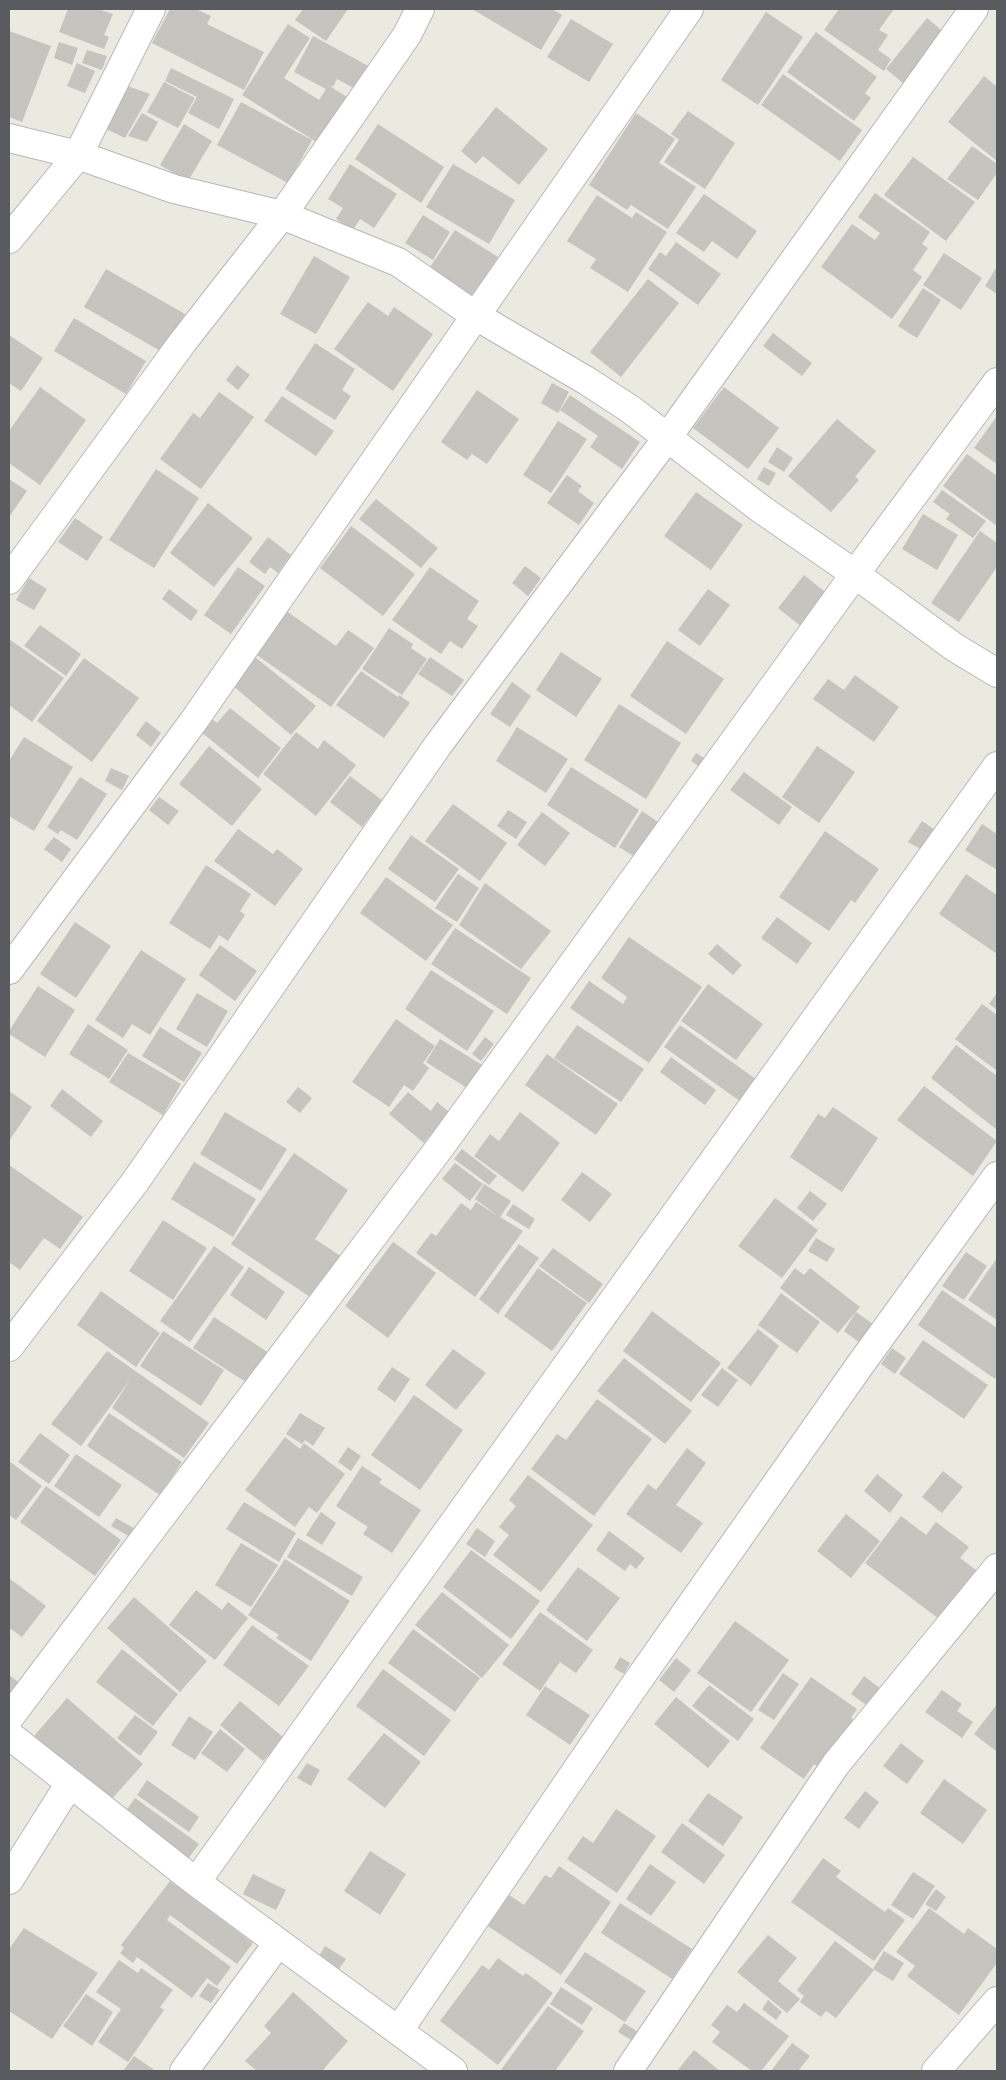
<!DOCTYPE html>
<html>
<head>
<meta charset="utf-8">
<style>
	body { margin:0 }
	#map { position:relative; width:1006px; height:2080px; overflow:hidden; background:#eaeae1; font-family:"DM Sans",sans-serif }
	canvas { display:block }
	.frame { position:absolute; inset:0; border:10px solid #595b60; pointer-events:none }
</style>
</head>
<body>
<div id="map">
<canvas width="1006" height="2080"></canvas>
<div class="frame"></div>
</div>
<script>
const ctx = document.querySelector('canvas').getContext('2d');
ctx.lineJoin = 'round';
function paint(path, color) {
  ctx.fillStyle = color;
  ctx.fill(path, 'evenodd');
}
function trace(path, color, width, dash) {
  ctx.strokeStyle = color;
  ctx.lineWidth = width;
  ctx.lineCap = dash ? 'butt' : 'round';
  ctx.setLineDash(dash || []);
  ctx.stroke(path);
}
paint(new Path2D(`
	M68 9H98L113 14 104 35 109 37 104 49 59 32Z
	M170 9H196L211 16 207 24 264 52 244 90 152 43Z
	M303 9H348L326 41 295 20Z
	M472 9H552L562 15 541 50Z
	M839 9H894L879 30 888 35 878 50 891 59 884 71 824 30Z
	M766 12 803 37 758 105 721 80Z
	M927 18 945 33 904 84 886 69Z
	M571 19 613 44 589 82 547 57Z
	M288 24 310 38 284 78 319 100 326 89 294 72 313 36 372 68 359 91 337 79 333 87 328 85 350 99 321 145 242 95Z
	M9 31 51 46 22 122 9 117Z
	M816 32 877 77 865 93 871 98 854 121 787 72Z
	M59 42 78 48 72 65 54 58Z
	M87 50 107 56 102 70 82 63Z
	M77 63 95 71 85 93 67 86Z
	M171 68 234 99 219 129 188 113 197 97 165 81Z
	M783 74 862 130 840 161 761 105Z
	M984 76 997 87V161L948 122Z
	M164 82 195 98 178 128 147 112Z
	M122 84 150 94 125 138 100 126Z
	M241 102 312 140 288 183 217 145Z
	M496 107 548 149 519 185 483 156 476 164 461 151Z
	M688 111 735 143 705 189 664 162 679 140 671 134Z
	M142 113 158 122 147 142 128 136Z
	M636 113 675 139 659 163 696 187 668 229 631 205 627 210 589 185Z
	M184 124 212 141 188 181 160 165Z
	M378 124 444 167 421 203 355 159Z
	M972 146 997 164V173L978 200 947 179Z
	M913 157 975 202 946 241 884 195Z
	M350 164 397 194 374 228 360 219 353 230 336 219 343 208 328 199Z
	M453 164 515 200 489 244 426 207Z
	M875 193 930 232 922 244 928 248 913 270 922 277 892 319 821 267 852 224 875 240 880 233 858 217Z
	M704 194 757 231 737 259 712 241 704 252 676 233Z
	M597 195 632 218 636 212 667 232 628 292 590 268 596 259 567 241Z
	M423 215 450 232 433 260 405 243Z
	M455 230 498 257 471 298 428 270Z
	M676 242 721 274 698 305 648 269 660 252 666 256Z
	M944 253 982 278 961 310 923 285Z
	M314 256 350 277 316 334 280 314Z
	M997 266V294L985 286Z
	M106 269 185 314 162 352 84 307Z
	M648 279 679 303 621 377 590 352Z
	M923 288 941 300 917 338 898 326Z
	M368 302 388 316 394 307 433 334 393 391 334 349Z
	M74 318 146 361 126 394 54 351Z
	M773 333 812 363 802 376 763 346Z
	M9 335 43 358 21 391 9 383Z
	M315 343 355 369 342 390 351 396 335 420 285 389Z
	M237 365 250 375 238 390 226 380Z
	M552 383 569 392 558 413 541 403Z
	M40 387 86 420 40 485 9 463V431Z
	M724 387 779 428 748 469 693 428Z
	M477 390 519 419 487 464 472 454 467 460 441 442Z
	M219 392 254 417 201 489 160 459 193 413 200 418Z
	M570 395 640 442 622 469 590 447 598 436 560 410Z
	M282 396 334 431 316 456 264 421Z
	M997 416V464L974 448Z
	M837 419 876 451 855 477 859 480 831 512 788 476Z
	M558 421 587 439 551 493 523 475Z
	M777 447 793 458 784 472 768 462Z
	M967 454 997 476V526L943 486Z
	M764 467 776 473 769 486 757 479Z
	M156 469 199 498 154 568 109 540Z
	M567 475 582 486 578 491 594 503 579 525 547 503Z
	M9 479 27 491 9 517Z
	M942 490 986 521 973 538 946 519 950 514 933 502Z
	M696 492 743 525 711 570 664 536Z
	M376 499 438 548 421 568 359 519Z
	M208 503 253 538 214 587 170 553Z
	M923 514 958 535 937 570 902 549Z
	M75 518 103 537 87 561 58 542Z
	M351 526 415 574 383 616 320 568Z
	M980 531 997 543V567L959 622 931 603Z
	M268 537 291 555 278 573 270 567 265 574 249 562Z
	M525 566 541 578 528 596 512 583Z
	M238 567 265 586 231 634 204 615Z
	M430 567 479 601 467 619 478 626 462 649 450 641 441 654 392 620Z
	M804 575 829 595 803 628 778 608Z
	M29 578 47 589 34 610 16 600Z
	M169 589 198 611 191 621 162 599Z
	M708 589 730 605 700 646 678 630Z
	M285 610 336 646 348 630 374 648 331 707 254 653Z
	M40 625 81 654 66 676 24 646Z
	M389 628 413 644 411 648 427 659 402 695 362 669Z
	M9 639 64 678 32 722 9 705Z
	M667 641 724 679 686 734 630 696Z
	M561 652 602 679 576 717 536 690Z
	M255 657 316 706 291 735 232 685Z
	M430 657 464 680 452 696 418 674Z
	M84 658 139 698 92 762 37 721Z
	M361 671 398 697 399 695 410 703 384 738 336 705Z
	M855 675 899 707 874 742 813 699 828 679 844 690Z
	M512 682 531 696 510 727 490 714Z
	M619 704 681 743 646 799 584 760Z
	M230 708 281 748 258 778 201 732 212 719 217 723Z
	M146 721 161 733 151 747 136 735Z
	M517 727 568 759 546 793 496 761Z
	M296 732 318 749 324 740 356 765 316 816 263 774Z
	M24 737 73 767 34 831 9 816V761Z
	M209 746 262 789 232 826 179 784Z
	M817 746 855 772 819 823 782 797Z
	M696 753 706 759 701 768 691 761Z
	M571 767 639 810 615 848 547 805Z
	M111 768 129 776 122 790 105 781Z
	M744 772 792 807 779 825 730 790Z
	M350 776 382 800 362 827 330 802Z
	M80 777 107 794 77 840 61 830 58 834 47 827Z
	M159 797 179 811 168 825 149 810Z
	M453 804 507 843 480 881 425 841Z
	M508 810 527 822 516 839 497 826Z
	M642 811 658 822 635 857 619 847Z
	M542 812 570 833 545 866 517 845Z
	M922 821 938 832 926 852 908 842Z
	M982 824 997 834V870L965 850Z
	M238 829 273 854 277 849 303 869 275 906 214 861Z
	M825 831 879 869 855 903 851 900 829 931 779 897Z
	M411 835 459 869 435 902 388 869Z
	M54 837 71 849 62 862 44 849Z
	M206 865 251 894 240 911 245 915 228 941 219 935 210 949 169 923Z
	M458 874 479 888 457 922 435 908Z
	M966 874 997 895V954L939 914Z
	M386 877 453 925 426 961 360 913Z
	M485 883 551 931 521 969 459 925Z
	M777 917 812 943 797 964 761 938Z
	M75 922 111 946 76 998 40 974Z
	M455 928 531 978 507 1014 431 964Z
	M629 937 702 987 649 1063 570 1008 589 981 623 1004 627 997 601 978Z
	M717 944 742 965 733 975 708 954Z
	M220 945 257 971 235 1001 199 975Z
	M141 950 186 979 150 1035 132 1024 123 1038 95 1020Z
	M431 970 494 1011 467 1051 405 1009Z
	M708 984 763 1024 736 1060 681 1021Z
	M38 986 75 1010 45 1057 9 1034V1031Z
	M197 993 228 1011 207 1047 176 1029Z
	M997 993V1010L989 1004Z
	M982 1004 997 1015V1071L955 1039Z
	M396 1019 435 1046 423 1063 429 1068 413 1091 404 1085 389 1107 352 1082Z
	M88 1024 128 1050 109 1079 69 1054Z
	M577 1025 644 1069 621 1102 554 1058Z
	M680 1025 760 1082 744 1104 664 1047Z
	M160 1027 202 1053 184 1082 142 1056Z
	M485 1037 494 1044 481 1061 472 1054Z
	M440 1039 482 1065 467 1088 426 1062Z
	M956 1045 997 1076V1130L931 1078Z
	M128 1053 181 1084 163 1115 109 1082Z
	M547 1054 618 1104 596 1135 525 1085Z
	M671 1057 716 1090 705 1105 660 1072Z
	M924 1086 997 1141 973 1176 897 1120Z
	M298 1087 312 1098 300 1113 286 1102Z
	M62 1089 103 1121 91 1137 50 1106Z
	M9 1091 32 1107 9 1141Z
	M408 1092 431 1111 437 1102 449 1112 424 1143 389 1114Z
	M833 1107 878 1138 842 1192 790 1157 818 1114 825 1118Z
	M225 1112 287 1149 261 1191 200 1154Z
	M520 1112 560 1143 523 1192 474 1156 490 1134 499 1141Z
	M462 1149 497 1176 489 1185 454 1159Z
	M294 1153 348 1190 315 1239 342 1257 313 1299 231 1244Z
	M194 1162 256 1199 233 1237 171 1199Z
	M455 1163 483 1184 470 1201 442 1179Z
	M9 1165 83 1217 60 1249 44 1238 20 1270 9 1262Z
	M582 1172 612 1194 590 1222 561 1200Z
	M484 1184 511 1201 500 1217 523 1231 475 1297 416 1253 431 1233 436 1236 461 1203 471 1210 476 1202 498 1216 475 1199Z
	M810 1191 827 1204 813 1221 797 1208Z
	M775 1198 818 1230 782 1278 738 1246Z
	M513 1204 535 1219 529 1229 506 1215Z
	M163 1220 207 1248 173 1300 129 1271Z
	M816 1238 835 1249 827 1262 808 1251Z
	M393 1242 436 1273 388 1338 345 1306Z
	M519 1244 539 1258 498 1314 479 1299Z
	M214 1246 244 1267 190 1342 160 1321Z
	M553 1248 603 1284 589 1303 539 1266Z
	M966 1252 987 1266 964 1300 942 1286Z
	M997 1258V1320L968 1300Z
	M249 1267 285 1292 266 1320 230 1295Z
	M538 1268 587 1303 552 1351 504 1316Z
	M795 1268 804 1275 810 1268 860 1307 838 1333 780 1288Z
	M942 1290 997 1328V1376L995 1379 918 1325Z
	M101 1291 160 1333 136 1367 77 1325Z
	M781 1293 820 1322 797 1353 758 1325Z
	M652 1311 721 1363 691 1402 623 1351Z
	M856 1312 873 1324 860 1343 844 1331Z
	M214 1317 269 1353 249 1384 193 1348Z
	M758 1329 779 1346 751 1386 727 1368Z
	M163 1331 224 1370 201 1406 140 1366Z
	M923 1340 988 1385 964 1419 899 1374Z
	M892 1348 906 1358 895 1374 881 1364Z
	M453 1349 486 1373 456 1410 425 1385Z
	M107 1351 209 1423 184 1458 112 1408 130 1380 81 1446 51 1424Z
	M624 1358 692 1411 665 1444 597 1391Z
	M392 1367 410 1379 395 1402 377 1389Z
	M722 1368 738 1380 718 1407 701 1395Z
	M414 1395 463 1430 420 1490 371 1455Z
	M597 1399 652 1439 594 1516 531 1469 557 1434 566 1440Z
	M109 1413 182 1462 160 1495 87 1446Z
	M300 1413 325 1428 313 1446 305 1440 302 1444 286 1434Z
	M40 1433 70 1455 49 1484 18 1462Z
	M285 1437 300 1449 304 1443 345 1474 317 1513 309 1507 295 1527 245 1490Z
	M348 1447 361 1456 351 1471 338 1462Z
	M687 1448 706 1463 676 1505 703 1523 681 1553 626 1514 648 1484 656 1490Z
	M76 1454 122 1485 99 1517 54 1486Z
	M9 1461 42 1486 16 1520 9 1515Z
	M362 1466 382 1479 379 1483 421 1510 392 1553 363 1534 368 1527 336 1506Z
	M943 1471 963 1487 942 1513 922 1497Z
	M877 1474 903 1495 890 1513 864 1491Z
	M528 1475 593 1525 541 1592 493 1555 509 1535 499 1527 516 1506 509 1500Z
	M46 1486 121 1540 95 1576 20 1522Z
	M244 1502 296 1533 279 1562 226 1529Z
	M321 1512 336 1523 322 1545 306 1535Z
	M846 1514 880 1541 851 1578 817 1551Z
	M901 1516 926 1535 936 1522 969 1547 960 1558 984 1576 947 1625 865 1563Z
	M116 1518 144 1534 139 1542 111 1526Z
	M477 1528 495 1541 485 1557 466 1544Z
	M609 1531 645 1558 636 1569 630 1564 625 1571 596 1550Z
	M298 1538 363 1577 352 1596 287 1557Z
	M241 1543 278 1565 251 1607 215 1585Z
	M471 1550 540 1601 511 1639 443 1587Z
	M285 1559 350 1601 311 1661 276 1638 279 1635 248 1615Z
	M578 1567 620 1598 587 1641 546 1610Z
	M9 1578 46 1606 22 1637 11 1629 9 1632Z
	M196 1590 222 1610 228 1602 248 1618 215 1660 169 1625Z
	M442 1592 509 1645 482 1678 415 1625Z
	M134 1597 207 1661 180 1692 107 1628Z
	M540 1612 593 1650 576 1673 560 1662 540 1691 502 1664Z
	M735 1621 789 1660 751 1712 697 1673Z
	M252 1625 309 1666 279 1706 223 1665Z
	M413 1629 480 1678 455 1712 388 1663Z
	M122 1649 178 1694 153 1726 96 1682Z
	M620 1657 630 1663 624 1674 614 1668Z
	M676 1658 691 1670 674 1692 659 1680Z
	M383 1669 451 1720 424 1756 356 1706Z
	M783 1673 799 1684 774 1720 758 1710Z
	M9 1675 21 1684 9 1700Z
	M864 1676 885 1692 872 1709 851 1694Z
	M811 1677 857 1709 851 1718 859 1724 825 1772 814 1764 804 1779 760 1748Z
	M709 1685 754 1719 738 1741 692 1706Z
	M545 1686 590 1715 570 1745 526 1715Z
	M942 1690 962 1704 957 1711 973 1722 962 1738 925 1712Z
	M676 1697 730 1741 708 1768 654 1724Z
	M67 1698 143 1764 110 1801 34 1736Z
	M240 1701 284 1738 263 1761 220 1725Z
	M997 1704V1752L974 1734Z
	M135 1715 158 1732 140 1756 117 1738Z
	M189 1716 213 1732 195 1760 171 1745Z
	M220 1729 245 1749 227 1772 201 1753Z
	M384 1733 421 1762 385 1808 347 1779Z
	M901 1743 924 1761 907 1784 883 1766Z
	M307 1763 320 1770 311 1786 297 1778Z
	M944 1779 987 1810 963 1844 920 1813Z
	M147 1780 199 1817 189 1832 137 1795Z
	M865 1791 879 1802 859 1829 844 1818Z
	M708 1793 743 1817 723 1846 688 1821Z
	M135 1798 199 1844 187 1860 123 1815Z
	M616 1809 656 1836 617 1893 567 1859 583 1836 593 1843Z
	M682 1823 725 1855 704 1884 661 1852Z
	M370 1851 406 1874 380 1915 344 1891Z
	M823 1858 841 1871 836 1877 885 1912 888 1908 905 1920 874 1961 791 1902Z
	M650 1864 676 1882 651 1916 626 1899Z
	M559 1866 611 1902 561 1975 488 1926 509 1895 524 1905 545 1875 551 1878Z
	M913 1872 935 1886 913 1919 891 1905Z
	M253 1874 286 1890 276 1910 243 1894Z
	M170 1881 253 1943 237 1964 170 1915 167 1920 231 1967 217 1986 207 1978 192 1998 137 1957 133 1963 120 1953 124 1948 121 1945Z
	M936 1889 946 1897 936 1911 925 1904Z
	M620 1903 692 1949 672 1979 601 1933Z
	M929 1908 964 1934 968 1928 997 1949V1963L959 2015 907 1976 915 1966 896 1952Z
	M24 1928 98 1973 52 2039 9 2011V1949Z
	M768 1935 797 1958 778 1981 800 1999 787 2013 737 1972Z
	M835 1941 874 1970 836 2018 826 2011 821 2017 800 2002 804 1996 797 1990Z
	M325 1946 346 1959 339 1969 319 1956Z
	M884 1951 904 1963 893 1981 873 1969Z
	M585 1952 646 1991 625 2022 564 1982Z
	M498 1958 523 1976 526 1973 553 1993 498 2065 440 2021 482 1965 489 1970Z
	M119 1960 138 1973 141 1968 173 1990 160 2007 164 2010 128 2062 98 2042 121 2009 96 1992Z
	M208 1983 220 1990 211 2003 199 1996Z
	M561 1987 593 2008 582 2025 550 2004Z
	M293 1992 348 2041 322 2071H257L245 2061 271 2033 264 2026Z
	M86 1994 113 2012 92 2046 63 2026Z
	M768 2000 782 2012 776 2020 762 2009Z
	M744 2003 789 2036 761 2071H752L712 2042 720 2032 711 2025 727 2005 737 2012Z
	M548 2006 584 2031 555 2071H500Z
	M624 2023 643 2035 638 2044 618 2032Z
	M792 2043 810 2056 798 2071H771Z
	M694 2050 720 2071H677Z
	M134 2056 156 2071H123Z`), '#c5c4be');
const minor = new Path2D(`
	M9 138 78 155 174 189 282 215 398 262 476 316 587 381 630 409 761 509 855 574 954 647 997 673
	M9 239 78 155 151 9
	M9 580 182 343 282 215 407 35 420 9
	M9 970 193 722 689 9
	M9 1347 135 1182 438 745 667 438 974 9
	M9 1718 441 1146 855 574 997 382
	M9 1735 196 1882 453 2071
	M9 1880 70 1783
	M196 1882 997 766
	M399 2030 630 1692 860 1365 997 1176
	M184 2071 278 1943
	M628 2071 836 1764 997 1568
	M936 2071 997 2001`);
trace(minor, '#b6b7bc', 30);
trace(minor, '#fff', 28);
</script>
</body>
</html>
